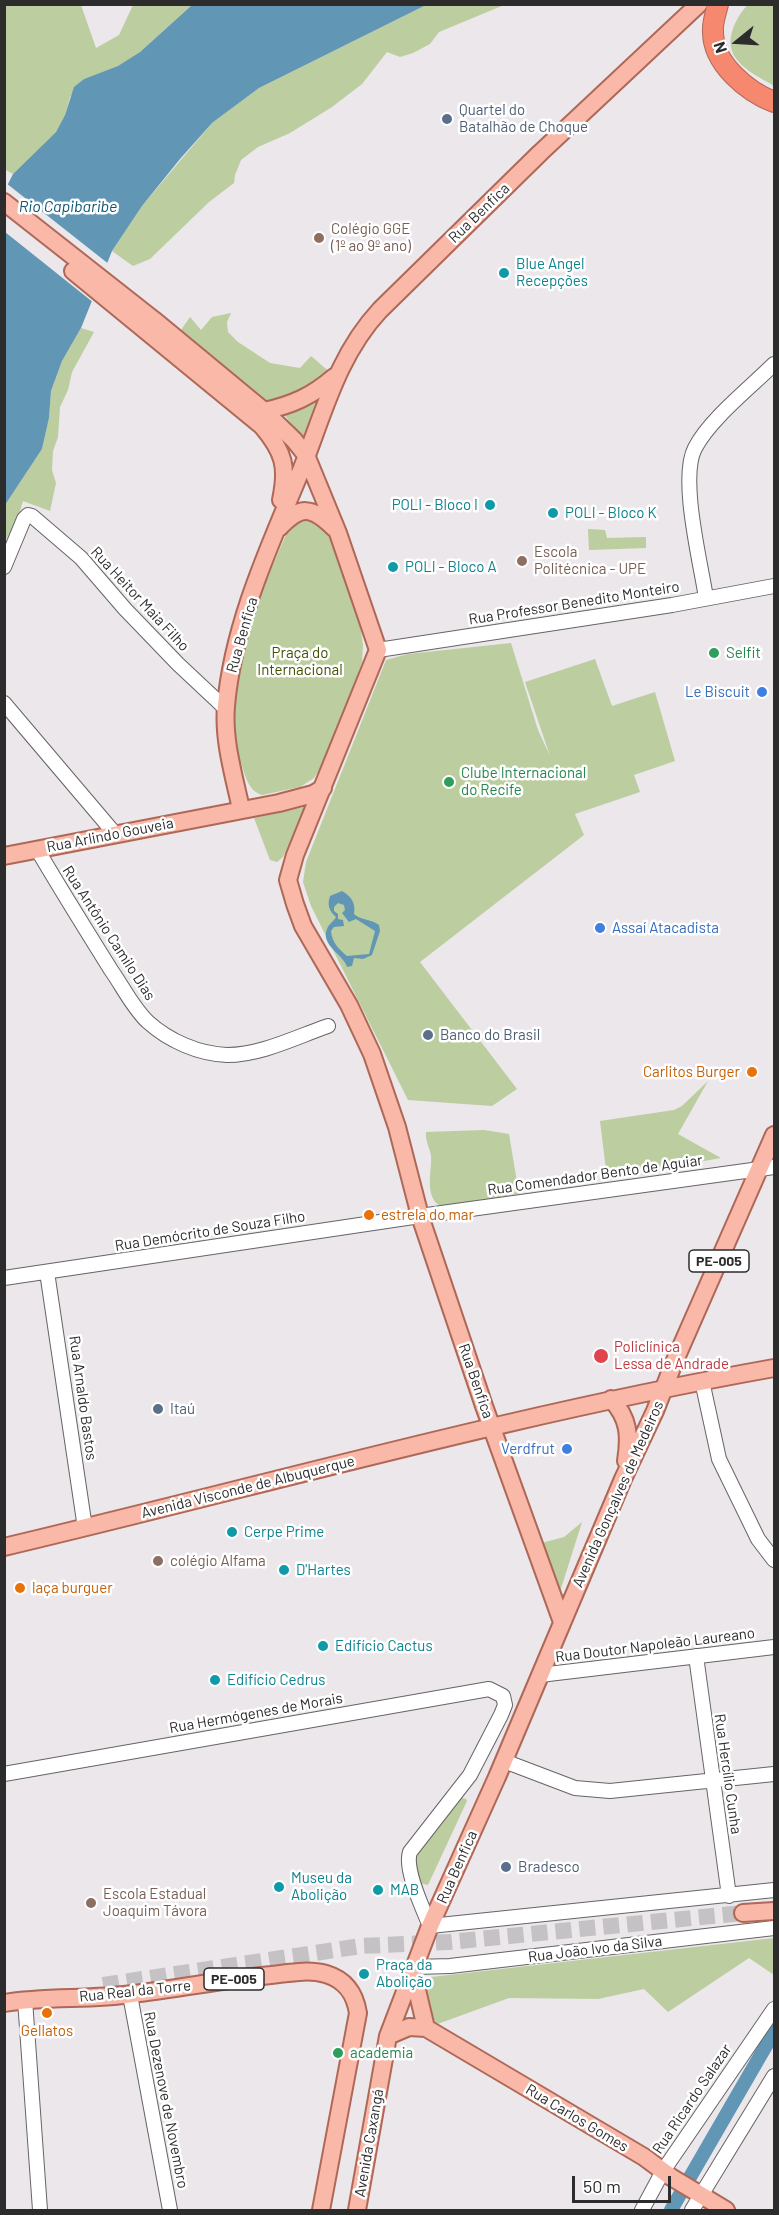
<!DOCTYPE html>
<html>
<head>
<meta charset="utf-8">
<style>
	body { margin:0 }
	#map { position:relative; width:779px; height:2215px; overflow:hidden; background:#ebe7eb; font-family:Barlow,sans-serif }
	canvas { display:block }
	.frame { position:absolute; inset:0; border:6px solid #2d2c2d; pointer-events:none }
	.north { position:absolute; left:707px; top:12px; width:60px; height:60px; -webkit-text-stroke:4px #fff; paint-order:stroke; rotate:252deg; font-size:16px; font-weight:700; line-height:24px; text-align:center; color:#2d2c2d }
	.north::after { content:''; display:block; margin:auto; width:21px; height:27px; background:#2d2c2d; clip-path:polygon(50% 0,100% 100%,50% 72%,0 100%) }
	.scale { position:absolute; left:572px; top:2176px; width:99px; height:27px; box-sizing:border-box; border:3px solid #2d2c2d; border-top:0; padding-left:8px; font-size:18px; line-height:21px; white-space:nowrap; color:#2d2c2d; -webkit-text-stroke:4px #fff; paint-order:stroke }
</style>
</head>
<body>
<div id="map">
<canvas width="779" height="2215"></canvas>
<div class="frame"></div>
<div class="north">N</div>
<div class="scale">50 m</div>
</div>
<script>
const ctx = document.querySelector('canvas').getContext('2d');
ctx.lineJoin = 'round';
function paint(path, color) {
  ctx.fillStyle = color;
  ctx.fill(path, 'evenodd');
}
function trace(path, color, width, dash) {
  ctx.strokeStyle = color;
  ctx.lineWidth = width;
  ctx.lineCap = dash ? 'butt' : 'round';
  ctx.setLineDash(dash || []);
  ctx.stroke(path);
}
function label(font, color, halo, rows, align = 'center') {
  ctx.font = font + ' Barlow,sans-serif';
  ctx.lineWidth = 5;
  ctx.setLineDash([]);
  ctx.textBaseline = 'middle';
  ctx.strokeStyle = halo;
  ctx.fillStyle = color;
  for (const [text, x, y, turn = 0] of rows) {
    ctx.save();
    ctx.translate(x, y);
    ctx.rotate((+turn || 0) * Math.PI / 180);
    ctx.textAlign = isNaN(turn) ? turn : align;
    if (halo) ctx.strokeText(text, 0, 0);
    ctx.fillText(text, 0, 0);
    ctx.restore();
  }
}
paint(new Path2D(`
	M748 4 774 5V86C763 79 747 72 738 61 722 43 735 19 748 4Z
	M4 5H81L96 48 119 35 133 5H192L140 52 119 66 84 79 70 97 65 115 56 132 13 174 4 169Z
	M426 5H504L439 32 430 44 413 53 400 57 387 52 362 84 332 107 290 133 258 147 241 160 235 175 234 183 209 202 150 259 133 266 112 251 142 206 212 123 259 88Z
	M231 313 227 322 228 332 238 342 270 363 300 368 311 356 332 374 274 407 179 333 190 317 201 330 212 317Z
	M81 328 94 332 72 372 68 390 60 407 58 437 53 451 52 470 56 483 50 511 23 501 17 521 5 541V505L42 449 49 418 51 391 62 361Z
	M319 398 311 422 308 446 283 413Z
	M302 516 326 527 360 625 363 645 362 662 343 714 319 770 314 778 300 787 262 795C249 791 246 778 242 766 214 685 259 601 289 527Z
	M588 529 605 530 607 538 646 537V548L589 550Z
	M511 643 538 730 550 756 525 682 595 659 612 706 655 692 675 761 634 775 640 792 575 814 584 835 420 962 517 1089 492 1106 408 1100 311 906 303 882 306 862 386 660 408 654Z
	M305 807 283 857 277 862 270 860 254 818Z
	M708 1081 678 1134 721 1158 607 1178 600 1121 674 1110 682 1106Z
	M484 1130 509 1134 519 1194 440 1206C424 1195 432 1173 431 1156 430 1148 425 1141 426 1132Z
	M582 1522 559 1595 538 1544 564 1537Z
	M462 1798 466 1799 467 1801 428 1885 420 1883 414 1857Z
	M774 1938V1975L749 1958 668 2012 644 1989 598 1999 509 1998 432 2026 423 1981 431 1977Z`), '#bccd9f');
paint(new Path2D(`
	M192 5H426L259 88 212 123 180 159 142 206 112 251 81 328 62 361 51 391 49 418 42 449 5 505 4 192 13 174 56 132 65 115 74 87 84 79 118 66 140 52Z
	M342 891C351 896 356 903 354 914 360 920 371 919 379 925L380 931 372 955 363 959 354 958 352 966 347 967C344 955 320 945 327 929 328 925 334 921 336 917 329 911 327 905 330 896ZM338 903 344 905 345 910 342 913 349 922 356 919 375 931 369 954 347 956C339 949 332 943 331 931L334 927 344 926 343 920 338 919V914L334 911V907Z`), '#6196b4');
paint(new Path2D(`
	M6 183 110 265 94 303 5 232Z`), '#ebe7eb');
trace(new Path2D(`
	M671 2210 774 2032`), '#6196b4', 14);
trace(new Path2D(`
	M103 1985 361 1946 449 1942 743 1913`), '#c5c2c5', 16, [16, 8]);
const minor = new Path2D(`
	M4 567 24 519 28 515 32 516 81 558 125 609 178 664 226 709
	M706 598C701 564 679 478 695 448 710 419 751 387 774 364
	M378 650 672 605 774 586
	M4 703 116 835
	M37 849C61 890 86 930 111 970 123 987 133 1008 148 1022 169 1041 199 1054 227 1055 261 1055 296 1037 328 1026
	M47 1272 85 1528
	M4 1278 420 1216 774 1167
	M702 1381 719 1459 758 1539 774 1560
	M696 1656 729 1896
	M540 1675 774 1647
	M504 1761 575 1788 610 1791 774 1774
	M4 1774 489 1689 503 1696 505 1705 501 1715 470 1775 410 1852C404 1869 423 1909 430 1926L774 1890
	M415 1967 450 1966 774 1928
	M130 1995 170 2210
	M25 2000 40 2210
	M642 2210 663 2171 774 2009
	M692 2210 774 2076`);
const major = new Path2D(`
	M4 202 154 320 264 411 294 440 306 455 338 533 378 650 295 855 288 880 295 904 303 926 349 1005 372 1054 397 1127 420 1216 484 1406 562 1622
	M73 271 262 426C284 452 288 467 281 500
	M264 411C292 405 312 396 334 377
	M279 528C301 505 311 506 334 528
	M241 809C234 776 223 740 226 706 233 623 271 543 302 468 324 412 338 355 380 310L540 153 699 4
	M4 856 279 803 313 794 323 788
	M611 1399C629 1418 630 1436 626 1461
	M4 1547C261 1486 515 1414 774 1368
	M743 1913 774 1911
	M413 1973 426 2028
	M4 2003C47 1996 89 2000 132 1994 178 1989 225 1979 271 1975 289 1973 308 1969 326 1974 346 1980 355 1994 358 2013L321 2210
	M388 2036 409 2027 426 2028 644 2157 671 2177 726 2210
	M357 2210 388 2036 430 1926 497 1777 623 1479 655 1411 673 1365 774 1135`);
const highway = new Path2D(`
	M718 4C716 13 712 23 713 32 713 64 748 92 774 102`);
trace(minor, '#666466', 16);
trace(major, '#af6857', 20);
trace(highway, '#af6857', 22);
trace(minor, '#fff', 14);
trace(major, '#f9b8a8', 16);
trace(highway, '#f5886e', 20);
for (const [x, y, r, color] of [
	[447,119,6,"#5c6f8a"],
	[319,238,6,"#8d6e63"],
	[504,273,6,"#0f9aa8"],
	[490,505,6,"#0f9aa8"],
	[553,513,6,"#0f9aa8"],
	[522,561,6,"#8d6e63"],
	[393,567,6,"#0f9aa8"],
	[714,653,6,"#2e9e5b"],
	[762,692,6,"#3f7fe0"],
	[449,782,6,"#2e9e5b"],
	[600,928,6,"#3f7fe0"],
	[428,1035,6,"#5c6f8a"],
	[752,1072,6,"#e8710a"],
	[369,1215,6,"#e8710a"],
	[601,1356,8,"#e0444e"],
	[158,1409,6,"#5c6f8a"],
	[567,1449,6,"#3f7fe0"],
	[232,1532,6,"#0f9aa8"],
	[158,1561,6,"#8d6e63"],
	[284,1570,6,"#0f9aa8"],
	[20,1588,6,"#e8710a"],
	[323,1646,6,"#0f9aa8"],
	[215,1680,6,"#0f9aa8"],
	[506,1867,6,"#5c6f8a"],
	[279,1887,6,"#0f9aa8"],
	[378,1890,6,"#0f9aa8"],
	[91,1903,6,"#8d6e63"],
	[364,1974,6,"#0f9aa8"],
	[47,2013,6,"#e8710a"],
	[338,2053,6,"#2e9e5b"]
]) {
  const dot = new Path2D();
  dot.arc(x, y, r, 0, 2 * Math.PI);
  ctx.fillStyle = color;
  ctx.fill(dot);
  trace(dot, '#fff', 2);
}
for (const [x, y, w] of [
	[719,1261,60],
	[234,1979,60]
]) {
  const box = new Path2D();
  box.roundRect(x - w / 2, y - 11, w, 22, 4.5);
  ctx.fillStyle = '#fff';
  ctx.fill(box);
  trace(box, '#2d2c2d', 1.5);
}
label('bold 14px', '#2d2c2d', null, [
	["PE-005",719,1261],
	["PE-005",234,1979]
]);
label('15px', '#4e5e75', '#fff', [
	["Quartel do",459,110],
	["Batalhão de Choque",459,127],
	["Banco do Brasil",440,1035],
	["Itaú",170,1409],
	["Bradesco",518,1867]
], 'left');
label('15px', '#2d2c2d', '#fff', [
	["Rua Benfica",479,213,-44],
	["Rua Heitor Maia Filho",140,599,47],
	["Rua Professor Benedito Monteiro",574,603,-9],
	["Rua Benfica",242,635,-74],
	["Rua Arlindo Gouveia",110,835,-11],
	["Rua Antônio Camilo Dias",109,933,57],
	["Rua Comendador Bento de Aguiar",595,1175,-8],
	["Rua Demócrito de Souza Filho",210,1231,-9],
	["Rua Benfica",476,1381,71],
	["Rua Arnaldo Bastos",83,1398,82],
	["Avenida Visconde de Albuquerque",248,1487,-14],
	["Avenida Gonçalves de Medeiros",618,1494,-66],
	["Rua Doutor Napoleão Laureano",655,1645,-7],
	["Rua Hermógenes de Morais",256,1713,-10],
	["Rua Hercílio Cunha",728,1774,82],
	["Rua Benfica",457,1867,-66],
	["Rua João Ivo da Silva",595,1949,-7],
	["Rua Real da Torre",135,1991,-6],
	["Rua Ricardo Salazar",692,2099,-56],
	["Rua Dezenove de Novembro",166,2100,79],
	["Rua Carlos Gomes",577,2118,31],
	["Avenida Caxangá",369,2143,-80]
]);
label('15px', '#785e54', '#fff', [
	["Colégio GGE",331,229],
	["(1º ao 9º ano)",331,246],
	["Escola",534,552],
	["Politécnica - UPE",534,569],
	["colégio Alfama",170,1561],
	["Escola Estadual",103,1894],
	["Joaquim Távora",103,1911]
], 'left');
label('15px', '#0d838f', '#fff', [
	["Blue Angel",516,264],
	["Recepções",516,281],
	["POLI - Bloco I",478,505,"right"],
	["POLI - Bloco K",565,513],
	["POLI - Bloco A",405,567],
	["Cerpe Prime",244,1532],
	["D'Hartes",296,1570],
	["Edifício Cactus",335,1646],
	["Edifício Cedrus",227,1680],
	["Museu da",291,1878],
	["Abolição",291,1895],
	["MAB",390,1890],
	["Praça da",376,1965],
	["Abolição",376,1982]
], 'left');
label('15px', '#3f5200', '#fff', [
	["Praça do",300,653],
	["Internacional",300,670]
]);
label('15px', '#27864d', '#fff', [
	["Selfit",726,653],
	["Clube Internacional",461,773],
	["do Recife",461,790],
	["academia",350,2053]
], 'left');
label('15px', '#366cbe', '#fff', [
	["Le Biscuit",750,692],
	["Assaí Atacadista",612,928,"left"],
	["Verdfrut",555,1449]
], 'right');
label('15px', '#c56008', '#fff', [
	["Carlitos Burger",740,1072,"right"],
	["estrela do mar",381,1215],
	["laça burguer",32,1588],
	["Gellatos",47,2031,"center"]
], 'left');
label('15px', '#be3a42', '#fff', [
	["Policlínica",614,1347],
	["Lessa de Andrade",614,1364]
], 'left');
label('italic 16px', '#0f5473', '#fff', [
	["Rio Capibaribe",68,207]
]);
</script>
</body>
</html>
